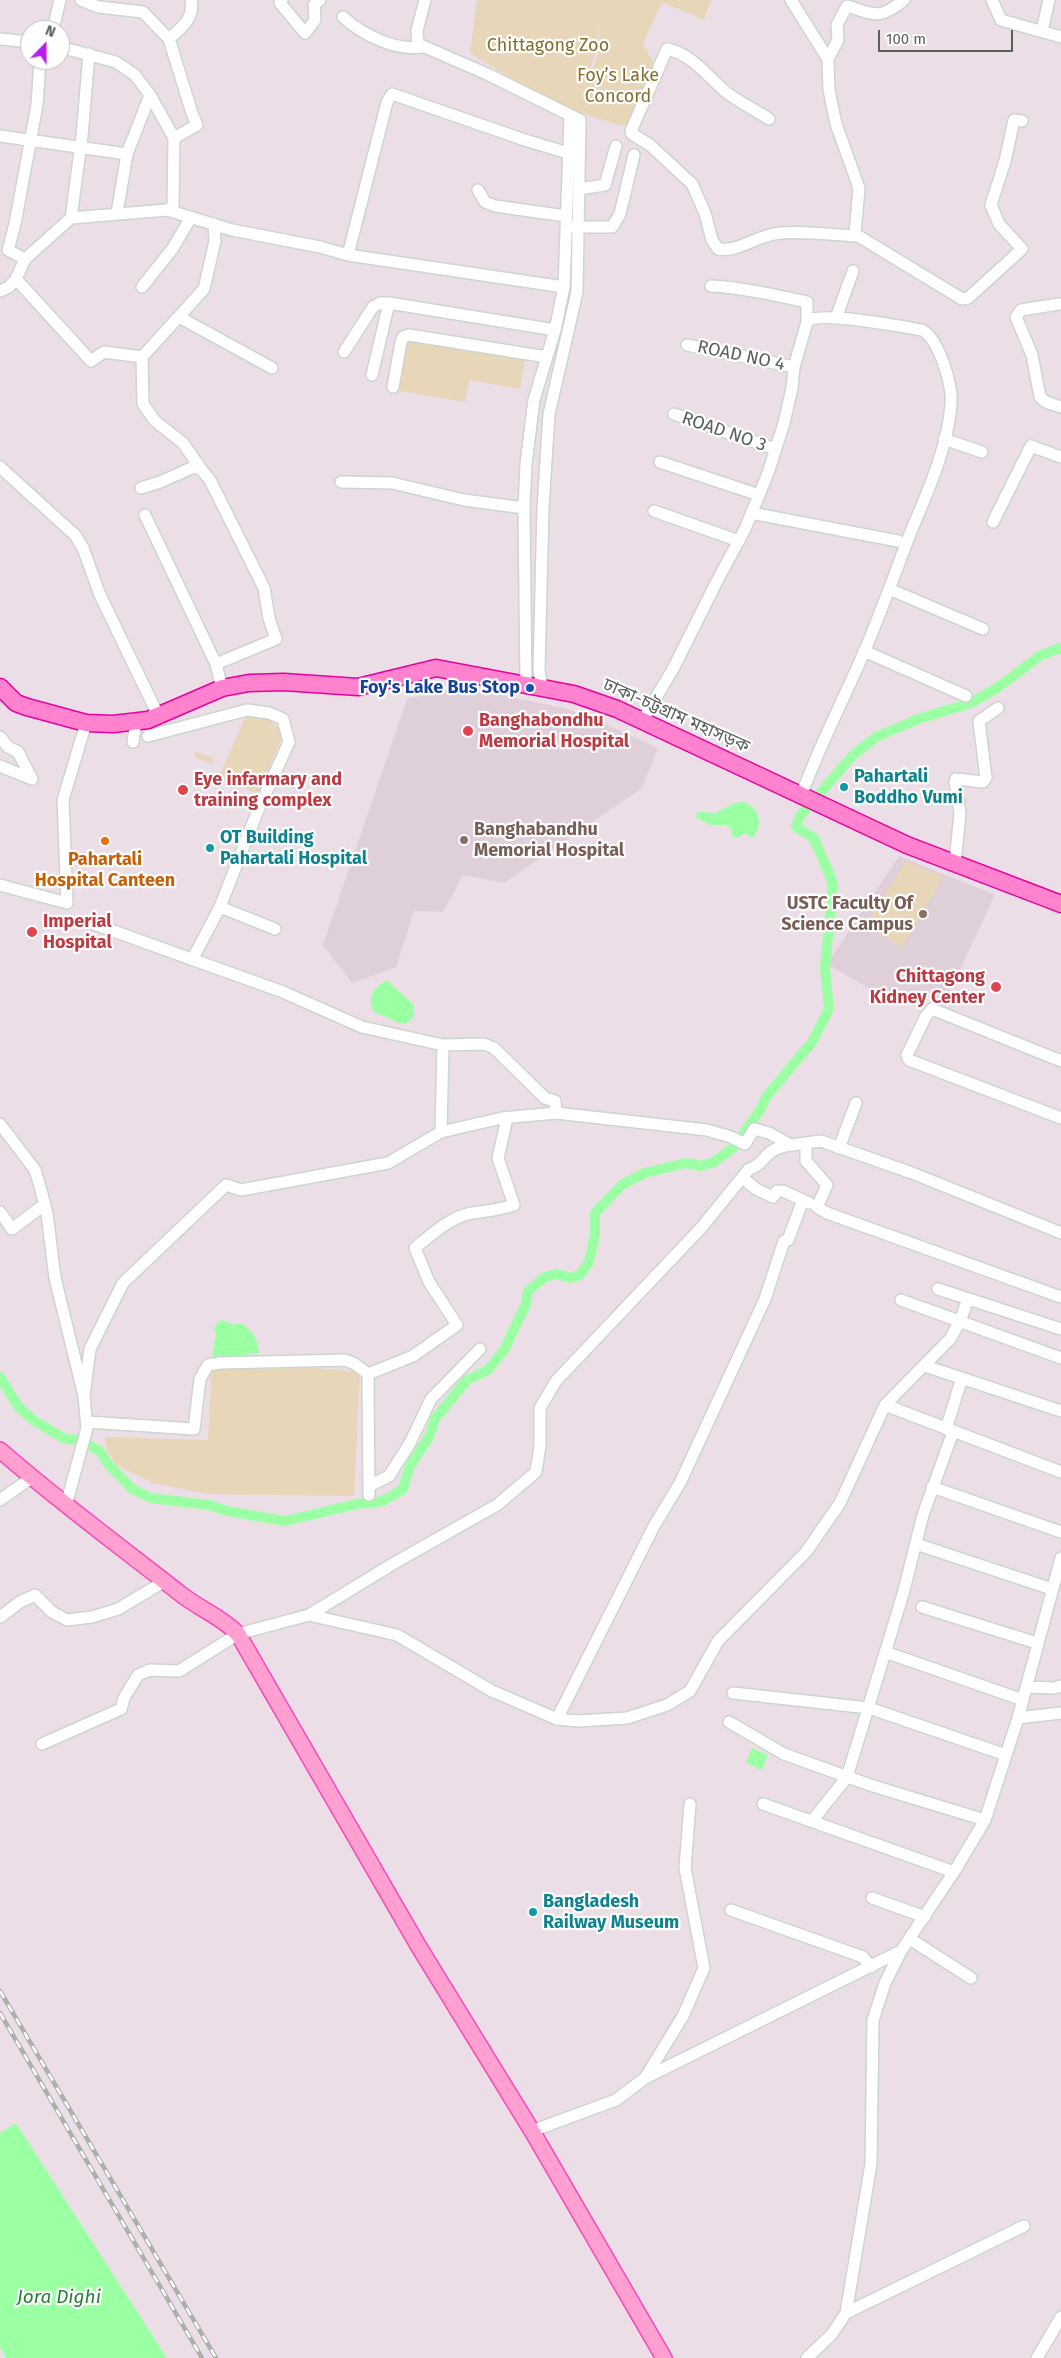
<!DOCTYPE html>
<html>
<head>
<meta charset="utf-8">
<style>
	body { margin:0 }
	#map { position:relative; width:1061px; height:2358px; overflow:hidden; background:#ecdee6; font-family:"Fira Sans",sans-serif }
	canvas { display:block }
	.north { position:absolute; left:20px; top:20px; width:50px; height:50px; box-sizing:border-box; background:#fff; border:1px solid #bcc0bd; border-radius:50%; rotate:22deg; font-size:14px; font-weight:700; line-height:20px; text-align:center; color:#576159 }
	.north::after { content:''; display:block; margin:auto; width:18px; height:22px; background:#ba1bf5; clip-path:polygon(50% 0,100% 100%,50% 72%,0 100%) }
	.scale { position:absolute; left:878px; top:30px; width:135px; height:22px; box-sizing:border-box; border:2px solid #576159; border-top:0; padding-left:6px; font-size:15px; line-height:18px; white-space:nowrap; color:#576159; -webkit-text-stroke:4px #fff; paint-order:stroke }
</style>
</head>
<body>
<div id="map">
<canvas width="1061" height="2358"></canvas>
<div class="north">N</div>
<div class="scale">100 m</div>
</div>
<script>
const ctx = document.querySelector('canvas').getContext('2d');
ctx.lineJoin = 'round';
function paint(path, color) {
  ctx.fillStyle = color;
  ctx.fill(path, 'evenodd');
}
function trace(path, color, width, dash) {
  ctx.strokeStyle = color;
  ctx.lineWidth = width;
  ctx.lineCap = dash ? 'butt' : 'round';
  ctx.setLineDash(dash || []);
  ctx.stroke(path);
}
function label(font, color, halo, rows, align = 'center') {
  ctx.font = font + ' "Fira Sans","Noto Sans Bengali",sans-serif';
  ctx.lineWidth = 4.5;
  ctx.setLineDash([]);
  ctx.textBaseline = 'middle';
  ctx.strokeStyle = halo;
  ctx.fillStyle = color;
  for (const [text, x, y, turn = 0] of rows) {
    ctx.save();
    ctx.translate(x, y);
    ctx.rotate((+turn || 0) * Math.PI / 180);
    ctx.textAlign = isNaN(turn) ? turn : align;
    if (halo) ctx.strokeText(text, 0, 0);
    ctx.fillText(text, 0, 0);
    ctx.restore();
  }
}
paint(new Path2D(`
	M450 689 478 690 563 708 586 715 658 748 642 788 504 883 463 875 443 912 414 911 396 967 352 983 323 945 407 699Z
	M899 856 995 895 946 999 874 991 827 964Z`), '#decfd8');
paint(new Path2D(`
	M477 0H711L704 20 662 2 643 43 656 67 636 127 615 124 570 109 566 112 470 53ZM600 21 598 55 584 87 595 54Z
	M405 340 525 360 520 389 469 380 465 402 396 390Z
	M248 716 268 719 282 731V737L258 794 219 777 244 720Z
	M195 752 213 758V764L196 758Z
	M906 861 943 877 902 948 865 926Z
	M212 1359 360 1372 354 1496 207 1494 153 1483 116 1465 107 1450 105 1437 208 1440Z`), '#e7d6b8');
paint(new Path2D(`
	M742 802C759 805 765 826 752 838L745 833 738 838 732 837V830L726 825H711L696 818 697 812 715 813 735 803Z
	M387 980 414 1005V1017L407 1023H399L374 1012C367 997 373 988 387 980Z
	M223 1320 234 1325 241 1323C253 1331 258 1339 259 1353L212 1359 216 1333 214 1328 217 1323Z
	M752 1748 768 1755 762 1770 746 1763Z
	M16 2123 167 2358H6L0 2347V2133Z`), '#9bffa4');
trace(new Path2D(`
	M0 1377 18 1406 33 1420 65 1439 78 1440 100 1451 108 1464 132 1489 151 1498 209 1505 227 1511 285 1521 357 1504 383 1501 403 1489 410 1466 429 1437 435 1419 467 1380 488 1370 504 1350 526 1304 528 1291 545 1277 556 1274 571 1278 580 1275 589 1262 595 1234V1213L623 1184 645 1173 686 1163 701 1166 714 1162 734 1147 760 1110 766 1097 812 1042 829 1009 825 968 833 883 814 838 796 827 800 816 853 755 876 737 921 718 971 703 997 688 1041 655 1061 648`), '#9bffa4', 10);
const minor = new Path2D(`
	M81 0 99 7 143 12 169 39 192 113 197 125 174 138
	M282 0 280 3 305 33 315 20 314 5 320 0
	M425 0 417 31 418 44 487 74 580 120 577 292 549 414 543 508 539 670 542 686
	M791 0 828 59 838 40 837 25 847 6C876 15 879 20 904 0
	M992 0 1001 20 1061 37
	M343 17C363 35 395 51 422 47
	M53 30 60 0
	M1042 31 1049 0
	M0 39 30 42
	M169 39C181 28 195 18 191 0
	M828 59 829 90 836 124 859 188 855 234 962 299 968 298 1022 249 999 224 991 205 1005 161 1014 120 1022 121
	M769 119C755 110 739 102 726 92 707 76 692 54 667 49L631 131 632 134 650 145 692 184 705 213 712 240 718 249C737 253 760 234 780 233 805 231 832 235 857 236
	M0 136 127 154
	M579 189 605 185 616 146
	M478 190 485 202 495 206 566 216
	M167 210 232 230 320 247 348 255 387 102 392 94 525 140 568 153
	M117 213 127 154 150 95
	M71 218 82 136 89 54
	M570 227H612L620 214 634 155
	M348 255 564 287
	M25 259 8 250 15 224 37 105 40 60
	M16 279 91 361 104 352 142 357 204 289 215 241 214 224
	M142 287 173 248 191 217
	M0 291 9 287 16 279 25 259 71 218 167 210 173 206 174 138 150 95 135 75 116 62 60 47
	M1059 304 1021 310 1016 317 1032 355 1040 397 1046 402 1061 407
	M179 317 272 368
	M836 318 853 271
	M687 345 794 367
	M344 352 373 307 380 303H389L555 330
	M142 357 143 404 155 421 183 443 201 469
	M372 375 389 303
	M393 387 401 342 403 337 409 335 547 357
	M674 414 775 449
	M944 439 982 452
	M660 462 759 495
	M0 467 75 535 83 548 100 595 158 715
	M341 482 392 483 464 500 524 508
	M141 488 160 482 194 467 201 469 210 480 264 588 269 618 276 639 216 664
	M654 511 739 541
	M751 513 898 541
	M145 515 216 664 222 688
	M993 522 1031 446 1061 457
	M889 589 983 629
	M864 651 966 696
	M526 685 524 508 526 464 534 400 555 330 564 287 570 116
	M642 721 673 669 716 583 745 529 768 473 784 423 792 388 794 367 807 322V302C775 295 744 288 711 286
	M148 736 247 710 269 713 283 719 289 742 258 810 220 907 275 929
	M0 737 8 747 18 752 32 779 0 766
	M133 742 136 722
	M801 796C819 746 844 699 865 650 881 612 895 573 910 534 927 493 947 450 951 405 953 386 939 339 922 330 903 327 818 310 807 322
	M955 863 960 813 955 782 956 779 983 782 986 778 979 721 998 708
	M0 885 67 903 63 800 86 723
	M94 924 283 992 362 1027 443 1045 484 1044 494 1048 545 1098 555 1101 556 1113 707 1130 731 1137 745 1144 754 1129 769 1133 791 1145 821 1141 912 1173 1061 1233
	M192 960 220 907
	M1061 1061 932 1009 926 1016 907 1055 909 1060 1061 1118
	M0 1124 35 1170 41 1190 47 1214 55 1278 84 1396 87 1428 66 1505
	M441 1132 443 1045
	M806 1144V1161L827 1185 817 1207 827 1213 1061 1297
	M839 1148 856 1103
	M743 1178 756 1189 773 1197 777 1191
	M783 1191 809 1203
	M0 1212 12 1229 45 1204
	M938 1289 1061 1329
	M901 1300 1061 1358
	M925 1366 1061 1411
	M368 1374 413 1356 457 1325 429 1282 415 1248C432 1234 450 1217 472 1213 487 1211 499 1210 514 1205L498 1158 507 1118
	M84 1396 90 1349 123 1283 226 1185 241 1190 388 1163 441 1132 502 1118 556 1113
	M885 1405 1061 1472
	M87 1422 194 1429 200 1379 208 1365 220 1363 345 1360 355 1364 368 1374 369 1495
	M946 1429 962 1378
	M369 1486 389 1476 410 1443 431 1399 480 1349
	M932 1487 1061 1532
	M0 1500 31 1478
	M916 1544 1052 1589
	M922 1607 1037 1643
	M309 1615 396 1562 497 1505 536 1472 540 1446V1408L556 1381 701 1228 749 1169C767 1164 761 1149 791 1145
	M0 1617 20 1602 35 1595 52 1612 67 1620 92 1617 118 1609 165 1581
	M885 1652 1023 1700
	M1026 1687 1053 1688 1061 1686
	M733 1693 869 1708 1006 1755
	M1018 1718 1061 1713
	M557 1719 654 1526 680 1483 765 1299 784 1241 788 1240 803 1200
	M729 1722 784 1754 870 1785 985 1820
	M42 1744 121 1709 124 1698 138 1675 150 1670 179 1671 238 1634 309 1615 397 1635 492 1691 557 1719 578 1721 627 1718 667 1705 690 1691 718 1641 806 1552 840 1503 885 1405 950 1339 960 1321 968 1299
	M763 1804 954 1872
	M812 1821 847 1777 903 1594 923 1515 953 1432
	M872 1898 925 1917
	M731 1910 863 1957 871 1967
	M910 1939 971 1978
	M645 2078 901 1951
	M532 2131 616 2100 645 2078 683 2016 704 1968 685 1868 690 1804
	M846 2313 1024 2226
	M807 2358 832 2334 846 2313 871 2164 873 2020 885 1983 901 1951 954 1872 985 1820 1018 1718 1061 1558
	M1037 2358 1061 2317`);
const major = new Path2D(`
	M0 1450C58 1501 121 1547 182 1595 200 1609 222 1617 238 1634L419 1947 532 2131 664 2358`);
const highway = new Path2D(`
	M0 687 16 703 27 707 86 723 113 724 148 720 222 688 249 683 284 682 358 687 436 668 574 694 617 709 907 845 1061 904`);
trace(minor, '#ccd5cf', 14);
trace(major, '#fb48b9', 18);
trace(highway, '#ea009c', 19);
trace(minor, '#fff', 11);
trace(major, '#ffa0d1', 15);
trace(highway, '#ff82ce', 16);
const rail = new Path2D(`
	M0 1991 216 2358
	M0 2013 202 2358`);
trace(rail, '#adafad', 4.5);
trace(rail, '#fff', 2.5, [8]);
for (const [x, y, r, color] of [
	[530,688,5,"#1a4fb4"],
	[468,731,6,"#e0444e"],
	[844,787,5,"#0f9aa8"],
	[183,790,6,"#e0444e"],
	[464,840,5,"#8d6e63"],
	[105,841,5,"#e8710a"],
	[210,848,5,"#0f9aa8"],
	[923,914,5,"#8d6e63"],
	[32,932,6,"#e0444e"],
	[996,987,6,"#e0444e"],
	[533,1912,5,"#0f9aa8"]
]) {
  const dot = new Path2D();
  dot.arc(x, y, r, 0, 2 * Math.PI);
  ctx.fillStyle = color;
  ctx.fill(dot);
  trace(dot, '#fff', 2);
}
label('18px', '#896d2f', '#fff', [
	["Chittagong Zoo",548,46],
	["Foy’s Lake",618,76],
	["Concord",618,97]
]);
label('18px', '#576159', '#fff', [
	["ROAD NO 4",741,356,12],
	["ROAD NO 3",724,432,19],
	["ঢাকা-চট্টগ্রাম মহাসড়ক",676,716,24]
]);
label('bold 18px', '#164399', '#fff', [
	["Foy's Lake Bus Stop",520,688]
], 'right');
label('bold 18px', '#be3a42', '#fff', [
	["Banghabondhu",479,721],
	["Memorial Hospital",479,742],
	["Eye infarmary and",194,780],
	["training complex",194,801],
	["Imperial",43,922],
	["Hospital",43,943],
	["Chittagong",985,977,"right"],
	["Kidney Center",985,998,"right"]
], 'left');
label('bold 18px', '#0d838f', '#fff', [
	["Pahartali",854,777],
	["Boddho Vumi",854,798],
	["OT Building",220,838],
	["Pahartali Hospital",220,859],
	["Bangladesh",543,1902],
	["Railway Museum",543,1923]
], 'left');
label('bold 18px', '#785e54', '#fff', [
	["Banghabandhu",474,830],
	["Memorial Hospital",474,851],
	["USTC Faculty Of",913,904,"right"],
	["Science Campus",913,925,"right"]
], 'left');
label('bold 18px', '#c56008', '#fff', [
	["Pahartali",105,860],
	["Hospital Canteen",105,881]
]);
label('italic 19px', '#278036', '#fff', [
	["Jora Dighi",59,2298]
]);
</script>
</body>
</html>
